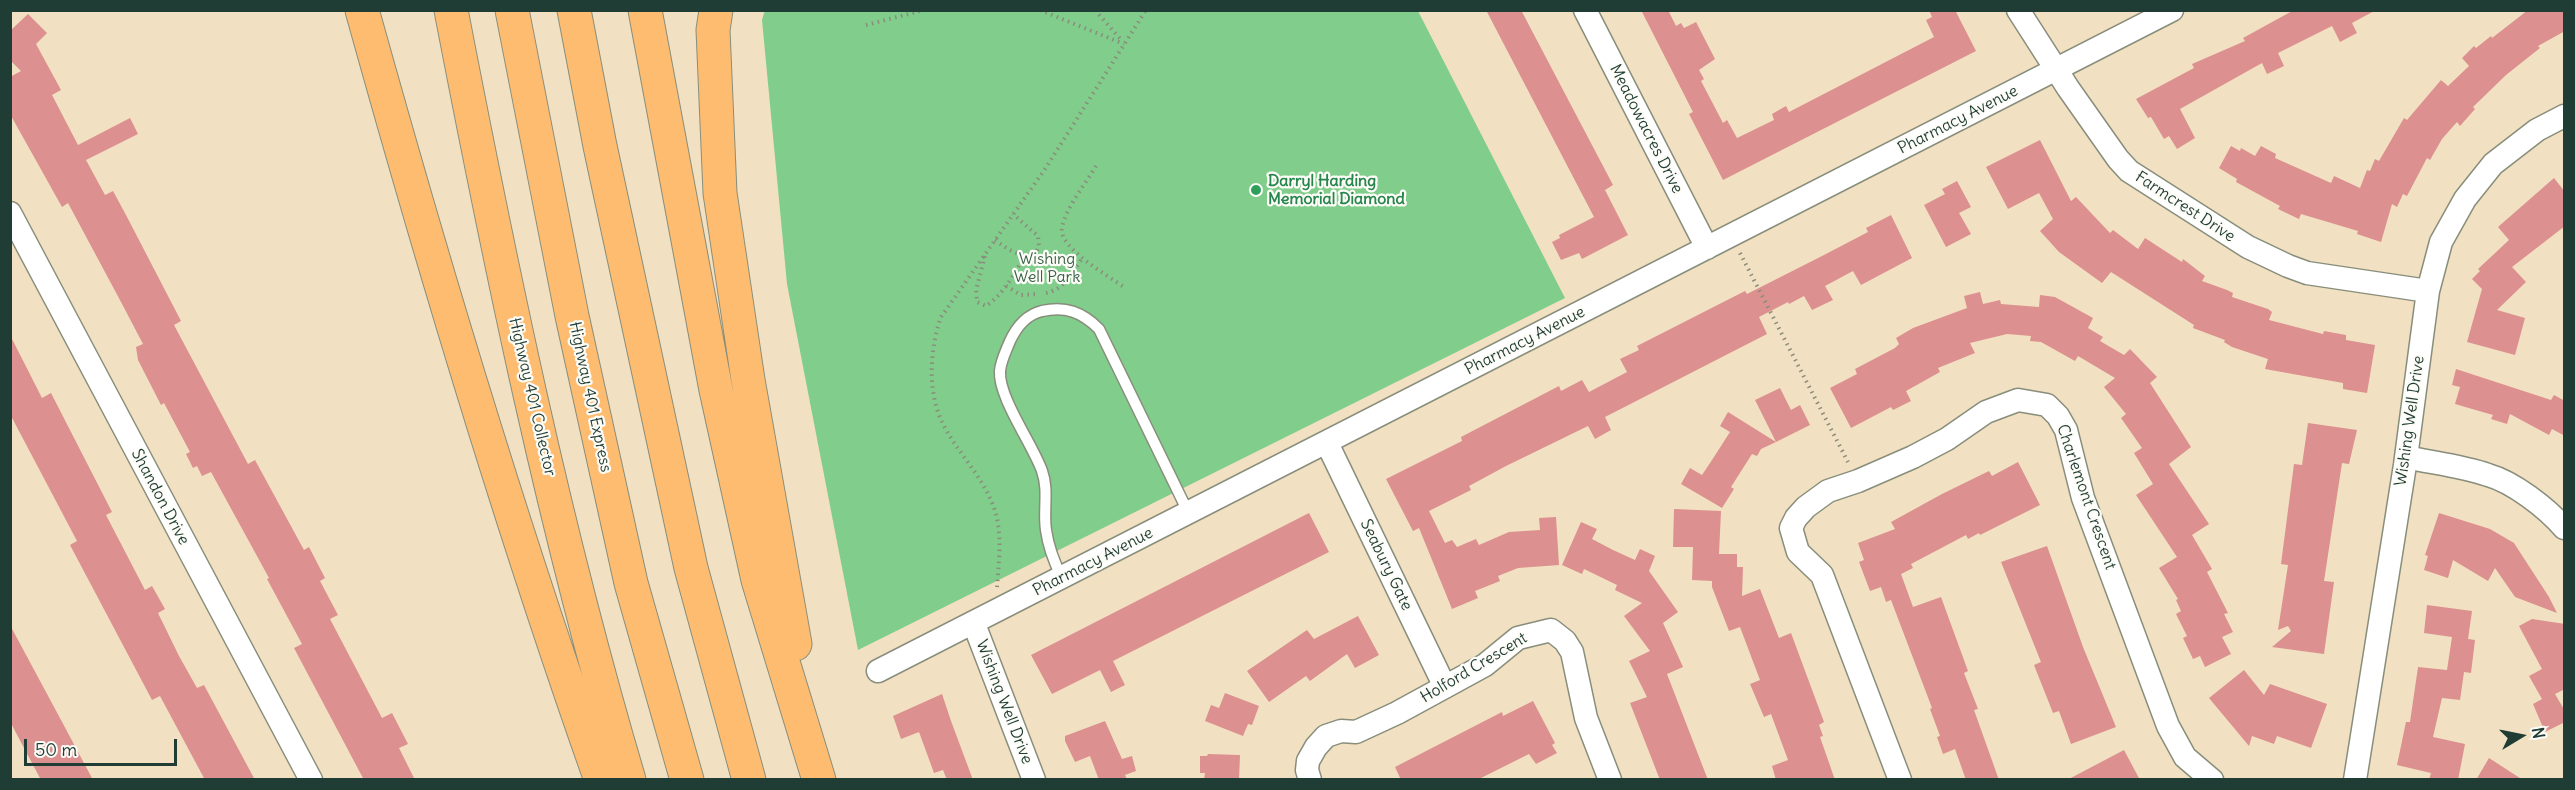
<!DOCTYPE html>
<html>
<head>
<meta charset="utf-8">
<style>
	body { margin:0 }
	#map { position:relative; width:2575px; height:790px; overflow:hidden; background:#f2e0c2; font-family:Delius,sans-serif }
	canvas { display:block }
	.frame { position:absolute; inset:0; border:12px solid #1f3d34; pointer-events:none }
	.north { position:absolute; left:2491px; top:706px; width:60px; height:60px; -webkit-text-stroke:4px #fdfcf7; paint-order:stroke; rotate:80deg; font-size:16px; font-weight:700; line-height:24px; text-align:center; color:#1f3d34 }
	.north::after { content:''; display:block; margin:auto; width:21px; height:27px; background:#1f3d34; clip-path:polygon(50% 0,100% 100%,50% 72%,0 100%) }
	.scale { position:absolute; left:24px; top:739px; width:153px; height:27px; box-sizing:border-box; border:3px solid #1f3d34; border-top:0; padding-left:8px; font-size:18px; line-height:21px; white-space:nowrap; color:#1f3d34; -webkit-text-stroke:4px #fdfcf7; paint-order:stroke }
</style>
</head>
<body>
<div id="map">
<canvas width="2575" height="790"></canvas>
<div class="frame"></div>
<div class="north">N</div>
<div class="scale">50 m</div>
</div>
<script>
const ctx = document.querySelector('canvas').getContext('2d');
ctx.lineJoin = 'round';
function paint(path, color) {
  ctx.fillStyle = color;
  ctx.fill(path, 'evenodd');
}
function trace(path, color, width, dash) {
  ctx.strokeStyle = color;
  ctx.lineWidth = width;
  ctx.lineCap = dash ? 'butt' : 'round';
  ctx.setLineDash(dash || []);
  ctx.stroke(path);
}
function label(font, color, halo, rows, align = 'center') {
  ctx.font = font + ' Delius,sans-serif';
  ctx.lineWidth = 4.5;
  ctx.setLineDash([]);
  ctx.textBaseline = 'middle';
  ctx.strokeStyle = halo;
  ctx.fillStyle = color;
  for (const [text, x, y, turn = 0] of rows) {
    ctx.save();
    ctx.translate(x, y);
    ctx.rotate((+turn || 0) * Math.PI / 180);
    ctx.textAlign = isNaN(turn) ? turn : align;
    if (halo) ctx.strokeText(text, 0, 0);
    ctx.fillText(text, 0, 0);
    ctx.restore();
  }
}
paint(new Path2D(`
	M765 10 1418 11 1565 298 858 650 787 284 762 20Z`), '#81cd8c');
paint(new Path2D(`
	M1486 10H1521L1613 185 1605 190 1628 235 1582 259 1579 253 1561 260 1552 242 1560 238 1559 235 1594 217Z
	M1641 10H1668L1676 26 1681 23 1684 28 1696 22 1715 59 1699 70 1704 79 1701 81 1723 123 1727 120 1737 138 1774 120 1772 114 1786 106 1789 112 1934 37 1926 20 1932 17 1929 10H1955L1976 51 1723 180 1689 114 1693 112Z
	M2294 10H2376L2352 23 2357 33 2340 42 2332 26 2278 53 2284 66 2267 74 2262 63 2180 109 2195 138 2177 149 2169 136 2164 139 2151 117 2148 118 2136 99 2194 68 2192 64 2245 41 2243 38Z
	M2528 10H2565V31L2538 46 2540 48 2506 75 2473 107 2475 109 2460 126 2457 122 2442 139 2430 160 2427 158 2407 196 2403 194 2397 207 2392 204 2381 242 2357 234 2358 231 2301 214 2299 219 2278 209 2280 206 2236 182 2237 179 2219 168 2231 146 2240 151 2241 148 2255 156 2261 146 2276 154 2275 158 2331 183 2334 176 2360 188 2367 170 2370 171 2375 159 2379 161 2404 118 2407 120 2441 80 2448 86 2469 66 2462 58 2474 46 2476 48 2491 36 2492 38Z
	M28 14 47 33 36 44 61 90 52 95 78 145 130 118 138 134 86 160 105 195 113 191 126 215 181 321 174 325 248 464 255 460 304 550 309 547 325 578 320 581 338 615 330 619 382 718 392 713 408 744 399 748 415 780H364L294 648 302 644 267 579 269 578 211 472 202 476 197 466 193 468 186 454 190 452 164 403 161 405 138 360 136 347 143 344 121 302 68 203 62 207 10 114V77L21 71 10 60V31Z
	M2040 140 2071 201 2076 197 2110 233 2113 230 2138 249 2145 238 2182 262 2183 259 2205 276 2202 281 2227 290 2233 293 2232 297 2268 309 2272 312 2269 320 2323 334 2324 331 2346 335V340L2375 345 2367 393 2343 389V383L2265 369 2268 359 2232 347 2224 342 2225 340 2193 328 2194 325 2111 272 2102 283 2059 252 2040 231 2053 219 2039 193 2008 209 1986 167Z
	M2554 178 2565 192V226L2512 267 2526 282 2497 310 2525 318 2515 355 2467 342 2482 289 2472 279 2480 271 2478 269 2509 240 2498 227Z
	M1957 181 1971 207 1959 213 1971 234 1946 247 1924 205 1945 194 1942 189Z
	M1891 215 1912 258 1861 285 1853 271 1825 286 1833 300 1812 310 1804 296 1789 304 1788 302 1759 317 1767 334 1605 417 1611 430 1595 439 1588 426 1506 466 1469 486 1471 490 1429 511 1445 543 1452 540 1457 547 1476 539 1479 545 1509 532 1540 530 1539 518 1556 517 1559 565 1518 568 1498 576 1500 581 1475 591 1478 598 1452 609 1419 528 1413 531 1386 479 1462 441 1461 437 1559 386 1561 391 1582 380 1589 392 1627 372 1620 359 1639 350 1637 346 1745 291 1747 294 1824 255 1868 232 1866 228Z
	M1980 292 1983 304 2000 300 2001 304 2039 307 2040 295 2055 297 2093 318 2088 328 2103 337 2100 341 2124 355 2130 349 2157 377 2150 383 2191 447 2169 464 2209 524 2192 535 2212 569 2207 572 2228 613 2224 614 2233 632 2222 637 2231 654 2205 667 2200 656 2193 659 2183 638 2187 636 2176 614 2181 611 2176 600 2178 599 2159 568 2177 557 2136 495 2153 484 2134 453 2142 448 2121 418 2126 414 2104 387 2115 378 2078 356 2075 361 2041 342 2030 341 2031 336 2007 334 1970 343 1975 353 1938 368 1940 372 1906 391 1911 401 1893 410 1891 407 1851 428 1830 388 1857 374 1855 369 1895 348 1899 344 1896 338 1913 328 1967 308 1964 296Z
	M10 335 42 398 51 393 112 512 106 515 145 590 152 586 165 609 158 613 179 656 197 688 204 685 255 780H205L160 696 152 700 70 545 77 541 10 414Z
	M2456 369 2551 400 2554 395 2565 401V436L2552 429 2549 435 2510 414 2507 424 2491 419 2493 415 2455 404 2460 387 2452 385Z
	M1780 388 1791 410 1800 405 1810 425 1776 442 1755 400Z
	M1728 412 1776 442 1761 449 1757 456 1752 454 1731 487 1734 489 1722 508 1681 484 1690 468 1702 475 1712 460 1730 432 1720 426Z
	M2308 423 2357 430 2349 464 2342 463 2324 581 2334 582 2324 654 2272 647 2291 631 2288 626 2278 630 2288 565 2281 564 2294 464 2302 465Z
	M2018 462 2040 505 1980 535 1979 533 1968 539 1966 535 1911 564 1913 568 1901 574 1913 607 1941 597 1968 671 1964 673 1978 709 1974 710 1999 780H1966L1955 749 1943 754 1937 737 1940 736 1930 709 1932 708 1891 600 1886 602 1881 587 1870 591 1859 562 1864 560 1858 543 1895 529 1891 522 1942 494 1989 471 1992 476Z
	M1674 509 1721 511 1719 554H1737V567H1743L1742 596 1760 589 1779 638 1791 633 1824 722 1819 725 1823 736 1820 737 1835 780H1776L1772 766 1788 760 1771 714 1764 717 1750 684 1760 680 1740 627 1729 631 1712 587V581L1692 580 1693 547H1673Z
	M1309 513 1329 552 1113 661 1125 685 1111 692 1100 670 1052 694 1031 655Z
	M2439 513 2490 529 2514 543 2549 597 2557 613 2515 597 2495 568 2488 581 2453 560 2448 578 2424 570 2428 556 2425 555Z
	M1581 522 1597 529 1592 539 1613 550 1635 560 1640 549 1655 556 1649 571 1678 612 1663 623 1683 667 1667 674 1708 780H1660L1630 703 1647 697 1629 661 1650 651 1624 616 1642 603 1615 590 1617 585 1584 569 1582 574 1562 565Z
	M2047 546 2083 647 2116 727 2071 744 2059 711 2053 713 2034 665 2041 662 2001 562Z
	M2427 605 2472 611 2468 639 2475 640 2471 673 2464 672 2460 700 2442 698 2433 737 2465 744 2458 780H2429L2431 773 2397 765 2406 722H2410L2418 667 2447 670 2452 637 2424 633Z
	M1358 616 1379 655 1355 668 1347 654 1310 681 1306 676 1269 702 1247 671 1307 630 1314 639Z
	M2532 619 2565 624V689L2555 694 2565 711V722L2545 732 2533 704 2542 699 2529 676 2542 669 2519 626Z
	M10 625 61 720 93 780H41L15 731 10 721Z
	M2244 670 2264 695 2270 684 2327 704 2311 748 2277 736 2274 744 2252 736 2249 746 2209 698Z
	M1225 693 1259 706 1252 725 1248 724 1243 736 1205 721 1211 705 1219 708Z
	M942 694 951 721 973 780H947L943 770 934 773 919 732 901 739 893 716Z
	M1533 701 1555 743 1552 745 1557 753 1536 764 1529 754 1477 780H1401L1395 767 1502 712 1503 716Z
	M1105 721 1122 759 1132 756 1136 771 1125 775 1127 780H1099L1090 756 1075 762 1065 741V736Z
	M2124 750 2140 780H2067Z
	M1208 754 1240 755 1239 780H1204L1205 773H1200V756H1207Z
	M2489 758 2523 780H2476Z`), '#dc908f');
const lane = new Path2D(`
	M1062 578C1055 564 1048 545 1046 530 1043 511 1049 490 1042 471 1033 445 998 397 1000 371 1001 360 1006 351 1010 341 1017 326 1026 315 1042 311 1066 306 1082 312 1099 329L1189 514`);
const street = new Path2D(`
	M1585 10 1707 248
	M2018 10 2068 88 2118 159 2129 171 2248 247 2288 266 2307 273 2428 291
	M10 213 311 780
	M1327 443 1445 687
	M2406 457C2433 463 2462 466 2488 475 2513 482 2547 508 2564 528
	M974 624 1034 780
	M878 671 2172 10
	M1310 780 1307 770 1308 761 1316 747 1326 736 1341 731 1356 732 1397 713 1485 665 1518 638 1551 630 1565 641 1572 652 1586 718 1610 780
	M1900 780 1822 575 1798 552 1791 528 1796 518 1806 507 1828 491 1858 481 1913 457 1947 439 1986 412 2018 400 2047 405 2058 416 2066 430 2083 498 2168 726 2185 757 2212 780
	M2355 780 2405 465 2428 291 2441 242 2465 199 2493 164 2537 130 2564 116`);
const highway = new Path2D(`
	M362 10C434 269 511 526 601 780
	M451 10C501 269 554 527 629 780
	M512 10 572 316 631 583 687 780
	M574 10 600 146 691 568 749 780
	M645 10 716 390 758 580 819 780
	M716 10 713 30 720 193 748 380 795 644`);
trace(lane, '#888e7b', 13);
trace(street, '#888e7b', 25);
trace(highway, '#888e7b', 35);
trace(new Path2D(`
	M1040 10 1124 44
	M1095 10 1122 41
	M866 25 924 10
	M1096 166C1086 183 1065 209 1062 228 1058 247 1108 276 1124 287
	M995 240C1008 249 1018 258 1035 254L1039 247 1038 236 1013 214
	M1740 253 1848 462
	M985 256 976 290 977 302 986 306C1003 295 1014 274 1024 257
	M1006 286 1021 295 1039 294
	M1046 293C1065 289 1073 272 1083 257
	M997 587C999 561 1003 531 993 505 981 474 956 451 942 422 927 390 930 349 941 317L1045 169 1146 10`), '#888e7b', 4, [1.5, 4.5]);
trace(lane, '#fff', 10);
trace(street, '#fff', 22);
trace(highway, '#febc70', 33);
for (const [x, y, r, color] of [
	[1256,190,6,"#2e9e5b"]
]) {
  const dot = new Path2D();
  dot.arc(x, y, r, 0, 2 * Math.PI);
  ctx.fillStyle = color;
  ctx.fill(dot);
  trace(dot, '#fdfcf7', 2);
}
label('16px', '#1f3d34', '#fdfcf7', [
	["Pharmacy Avenue",1958,120,-27],
	["Meadowacres Drive",1646,129,63],
	["Farmcrest Drive",2185,207,33],
	["Pharmacy Avenue",1525,341,-27],
	["Highway 401 Collector",532,397,77],
	["Highway 401 Express",590,397,78],
	["Wishing Well Drive",2410,421,-82],
	["Shandon Drive",160,497,62],
	["Charlemont Crescent",2086,497,71],
	["Pharmacy Avenue",1093,562,-27],
	["Seabury Gate",1386,565,64],
	["Holford Crescent",1474,668,-31],
	["Wishing Well Drive",1004,702,69]
]);
label('bold 16px', '#27864d', '#fdfcf7', [
	["Darryl Harding",1268,181],
	["Memorial Diamond",1268,199]
], 'left');
label('16px', '#38614a', '#fdfcf7', [
	["Wishing",1047,259],
	["Well Park",1047,277]
]);
</script>
</body>
</html>
